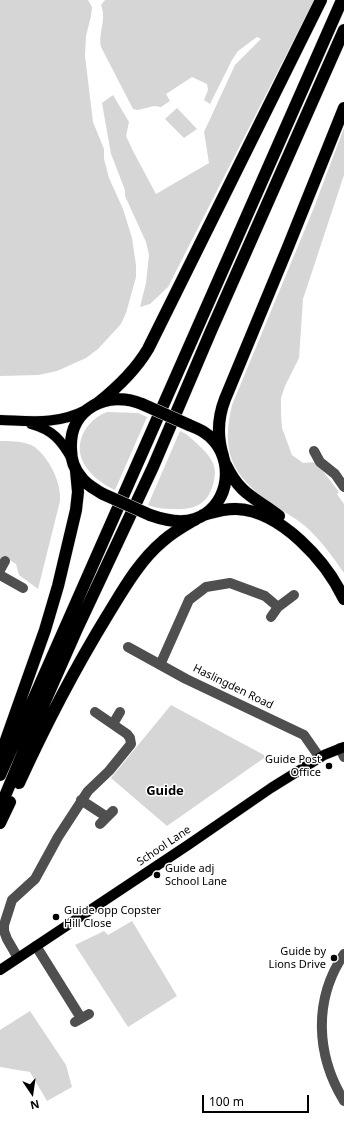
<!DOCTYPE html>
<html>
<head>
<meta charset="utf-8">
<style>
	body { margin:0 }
	#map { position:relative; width:344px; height:1125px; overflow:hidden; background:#fff; font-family:"Noto Sans",sans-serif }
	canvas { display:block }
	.north { position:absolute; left:12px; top:1073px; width:40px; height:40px; -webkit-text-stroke:3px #fff; paint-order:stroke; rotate:167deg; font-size:11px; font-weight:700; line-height:16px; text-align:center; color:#000 }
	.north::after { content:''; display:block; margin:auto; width:14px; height:18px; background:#000; clip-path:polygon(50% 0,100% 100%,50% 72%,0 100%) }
	.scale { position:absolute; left:202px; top:1095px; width:107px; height:18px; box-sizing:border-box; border:2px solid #000; border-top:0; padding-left:5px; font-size:12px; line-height:14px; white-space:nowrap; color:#000; -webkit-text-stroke:3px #fff; paint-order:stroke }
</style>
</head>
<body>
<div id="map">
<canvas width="344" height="1125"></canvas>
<div class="north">N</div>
<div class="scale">100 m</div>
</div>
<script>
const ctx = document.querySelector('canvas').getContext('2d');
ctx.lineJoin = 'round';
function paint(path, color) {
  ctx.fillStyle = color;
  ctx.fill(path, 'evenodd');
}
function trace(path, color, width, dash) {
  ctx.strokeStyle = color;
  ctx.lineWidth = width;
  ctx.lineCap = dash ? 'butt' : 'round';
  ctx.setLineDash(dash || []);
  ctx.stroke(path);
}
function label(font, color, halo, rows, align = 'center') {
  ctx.font = font + ' "Noto Sans",sans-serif';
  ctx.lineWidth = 3;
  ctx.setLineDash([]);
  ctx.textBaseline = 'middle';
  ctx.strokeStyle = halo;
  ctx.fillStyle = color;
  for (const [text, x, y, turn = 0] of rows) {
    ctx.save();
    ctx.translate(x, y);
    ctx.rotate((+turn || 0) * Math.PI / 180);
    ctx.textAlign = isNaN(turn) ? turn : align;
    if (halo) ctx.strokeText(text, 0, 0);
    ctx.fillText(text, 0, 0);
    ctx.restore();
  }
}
paint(new Path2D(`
	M0 0H88L92 7 91 16 86 36 85 56 93 122 104 149V159L109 178 123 209 132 238 136 265V277L126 313 121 324 98 349 86 358 57 371 38 375 0 376Z
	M105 0H314L168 287 150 304 140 307 146 283 149 255 146 242 125 196V190L111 154 102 103 113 95 129 122 126 136 133 151 156 194 209 163 204 132 235 65 261 39 257 37 238 51 232 60 210 104 204 100 208 90 207 84 192 77 166 94 170 101 161 107 154 106 138 110 133 109 101 47C98 33 107 19 101 5Z
	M177 108 197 129 184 138 165 119Z
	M344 128V175L303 299 299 358 285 386 281 398V414L282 428 292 455 303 463 316 462 339 492 337 494 344 504V573C332 556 320 539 305 526 294 517 281 510 269 502 231 474 221 451 232 405L313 210Z
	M107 412 138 413 147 417 115 490C103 485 89 474 83 462 73 441 88 419 107 412Z
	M180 431 186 434C195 442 208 452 213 463 216 470 215 478 213 485 207 506 192 510 172 509 164 509 155 508 148 505Z
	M0 441C10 441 22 441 31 445 44 451 57 474 59 488 60 492 60 497 60 501L38 589 19 575 16 564 3 556 0 561Z
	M171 705 264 755V758L167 826 111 778Z
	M132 921 177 996 128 1027 75 945 104 931 108 935Z
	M30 1011 66 1065 72 1087 47 1101 30 1072 0 1067V1030Z`), '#d6d6d6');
const major = new Path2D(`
	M0 420C31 421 57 425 86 410
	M31 424C53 430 61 440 72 459
	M0 970 188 845 271 788 324 755 344 747`);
const highway = new Path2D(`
	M98 403C118 387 135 371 148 349L321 0
	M223 456C217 437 218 417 225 399L288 247 344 108
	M226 465C241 496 255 497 279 516
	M103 494C95 489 86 485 81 477 74 469 71 459 71 449 69 408 108 390 142 404
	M150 515C164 520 180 524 195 519 227 508 235 467 215 442 208 433 199 429 189 425
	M203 515C214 512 225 508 237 509 281 511 326 561 344 599
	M1 754 45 630 58 586 76 510 78 492 76 471
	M0 775 342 0
	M19 783C45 726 74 670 107 616 123 590 139 561 163 541 173 532 184 526 196 519
	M0 808 35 724 76 631 153 467 211 331 344 30
	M0 823 10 802`);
trace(major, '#dbdbdb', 11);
trace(highway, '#dbdbdb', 13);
trace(new Path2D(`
	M314 451 320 462 335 474 344 487
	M0 570 5 561
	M0 575 23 588
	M271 617 278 607 294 595
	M128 647 186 679 304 735 320 758
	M160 665 189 600 206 587 230 583 265 596 278 607
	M113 724 120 712
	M340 748 344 757
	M81 800 107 817
	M100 824 113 811
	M36 946 81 1018
	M344 954C313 1000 316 1055 344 1101
	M18 958 7 939 4 931V925L12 900 35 879 58 837 88 791 109 771 131 744 130 738 127 734 95 712
	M75 1022 89 1014`), '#4f4f4f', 10);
trace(major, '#000', 10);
trace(highway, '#000', 12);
const highwayBridge = new Path2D(`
	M142 404 189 425
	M103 494 150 515`);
trace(highwayBridge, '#dbdbdb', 13, []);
trace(highwayBridge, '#000', 12);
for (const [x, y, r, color] of [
	[329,766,4,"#000"],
	[157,875,4,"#000"],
	[56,917,4,"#000"],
	[334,958,4,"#000"]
]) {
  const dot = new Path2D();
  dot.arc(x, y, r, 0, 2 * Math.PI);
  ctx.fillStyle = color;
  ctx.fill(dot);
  trace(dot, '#fff', 1.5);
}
label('11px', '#000', '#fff', [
	["Haslingden Road",233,687,26],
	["School Lane",164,846,-34]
]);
label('11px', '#000', '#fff', [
	["Guide Post",321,760],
	["Office",321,773],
	["Guide adj",165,869,"left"],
	["School Lane",165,882,"left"],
	["Guide opp Copster",64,911,"left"],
	["Hill Close",64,924,"left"],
	["Guide by",326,952],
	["Lions Drive",326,965]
], 'right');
label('bold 13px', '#000', '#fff', [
	["Guide",165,791]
]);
</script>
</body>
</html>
